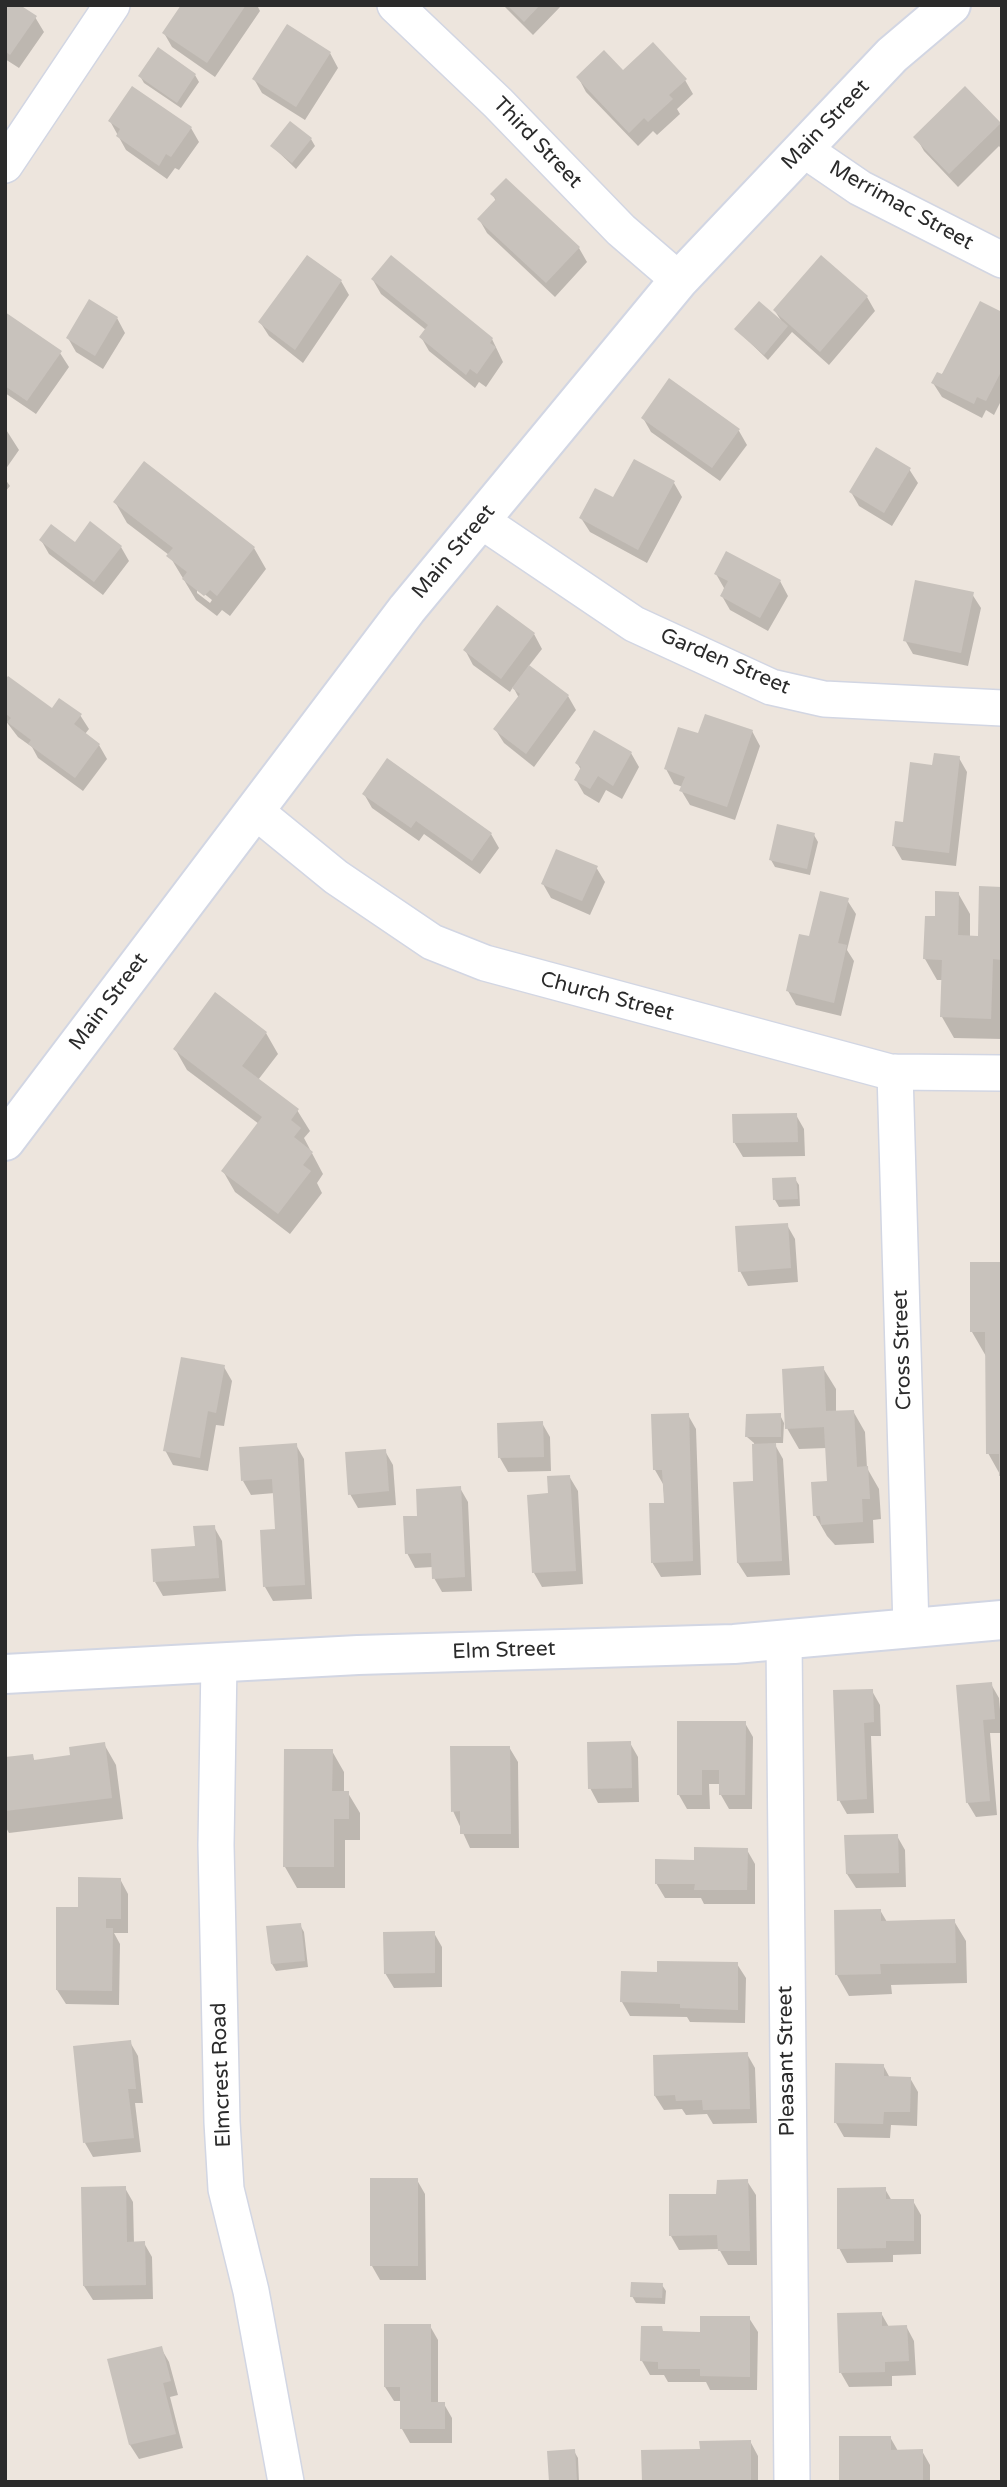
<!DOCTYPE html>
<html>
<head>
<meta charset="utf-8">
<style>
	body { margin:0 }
	#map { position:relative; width:1007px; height:2487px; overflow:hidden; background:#ede5dd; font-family:"Varela Round",sans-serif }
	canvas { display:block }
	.frame { position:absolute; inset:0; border:7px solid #2b2b2b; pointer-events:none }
</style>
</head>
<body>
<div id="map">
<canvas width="1007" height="2487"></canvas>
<div class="frame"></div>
</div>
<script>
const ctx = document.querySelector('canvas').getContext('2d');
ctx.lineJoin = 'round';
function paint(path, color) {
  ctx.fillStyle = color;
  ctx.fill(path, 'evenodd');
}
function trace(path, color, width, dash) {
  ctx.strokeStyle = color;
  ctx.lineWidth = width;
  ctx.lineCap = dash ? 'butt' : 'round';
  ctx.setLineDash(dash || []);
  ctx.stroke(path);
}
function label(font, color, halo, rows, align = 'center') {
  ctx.font = font + ' "Varela Round",sans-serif';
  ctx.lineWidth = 6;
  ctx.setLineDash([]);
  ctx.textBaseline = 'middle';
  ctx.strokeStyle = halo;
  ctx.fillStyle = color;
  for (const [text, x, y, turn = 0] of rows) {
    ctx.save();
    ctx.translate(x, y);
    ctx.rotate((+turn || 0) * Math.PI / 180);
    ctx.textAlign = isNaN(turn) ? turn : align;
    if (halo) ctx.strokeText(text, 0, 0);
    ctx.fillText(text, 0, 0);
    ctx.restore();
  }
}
paint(new Path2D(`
	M5 5 35 17 44 32 19 68 5 59Z
	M183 5H257L260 11 215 77 172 47 164 33Z
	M503 5H562L533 35Z
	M330 53 338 68 305 120 262 93 254 79Z
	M623 73 685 80 693 94 677 109 680 114 657 135 653 131 638 146 586 92 578 77Z
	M195 75 199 82 181 108 144 83 140 76Z
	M110 121 191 128 199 142 179 170 175 168 167 179 126 150Z
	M1000 124 1002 150 999 146 958 187 924 151 916 137Z
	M311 139 315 146 296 169 272 146Z
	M492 194 579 248 587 262 555 297 487 233 479 219 496 201Z
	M821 257 867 297 875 311 829 365 792 332 768 360 736 329 782 322 775 311Z
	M373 280 492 339 503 362 486 387 479 382 475 388 429 351 421 337 426 330 381 294Z
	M341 281 349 295 303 363 269 336 260 322Z
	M5 314 60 353 69 367 36 414 5 393Z
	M1002 314V399L994 415 986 410 982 418 942 397 933 383Z
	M117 318 125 333 103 369 76 352 68 338Z
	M643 418 739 431 747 445 720 481 651 432Z
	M5 428 19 450 5 470Z
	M909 469 918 483 892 526 859 506 851 492Z
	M5 479 10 486 5 492Z
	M674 483 682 497 647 563 590 532 581 518 614 500Z
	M115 502 254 548 266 569 230 616 222 610 217 616 196 600 169 555 127 523ZM197 588 212 600 210 603 197 593Z
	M41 540 121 547 129 561 103 595 49 554Z
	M716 574 780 581 788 596 768 631 730 610 722 596 724 588Z
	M972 594 981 608 968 666 913 654 905 640Z
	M534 634 542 649 528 667 568 696 576 710 534 767 504 743 495 729 519 698 513 687 510 692 473 665 465 650Z
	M5 683 52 710 80 715 89 729 85 734 99 745 107 759 83 791 38 758 32 747 18 737 5 720Z
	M752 731 760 746 735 820 690 805 681 790 683 787 674 784 666 769 699 735Z
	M631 753 639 767 622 799 606 790 599 803 584 794 576 780 581 770 577 763Z
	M959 758 967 772 956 866 902 860 894 846 934 767Z
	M364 794 491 834 499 848 480 874 424 834 419 841 372 808Z
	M814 835 818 842 810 875 775 867 771 860Z
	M596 867 605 882 590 915 551 898 543 884Z
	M1002 888V1039L954 1038 942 1017 943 980H937L925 959 937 918 958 893 970 914V937L979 938Z
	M847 900 856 914 847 950 854 961 841 1016 796 1005 788 991Z
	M266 1033 278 1054 258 1080 297 1110 310 1131 304 1138 323 1174 317 1183 322 1193 290 1234 235 1192 223 1171 259 1124 187 1070 175 1049Z
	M796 1115 804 1129 805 1156 743 1157 734 1142Z
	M795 1179 799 1185 800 1206 779 1207 775 1200 774 1180Z
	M787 1225 795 1239 798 1282 748 1286 740 1271Z
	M1002 1264V1478L988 1453 987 1358 972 1332Z
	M224 1367 232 1381 224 1426 216 1425 208 1471 173 1465 165 1450Z
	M823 1368 836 1389V1412L853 1411 865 1432 867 1468 879 1489 881 1519 873 1520 874 1543 835 1545 827 1536 815 1515 829 1483 827 1448 799 1449 784 1423 783 1443H774L783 1459 790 1575 747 1577 738 1563 755 1483 754 1443 747 1437 780 1415 786 1427Z
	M688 1415 696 1429 701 1575 661 1577 652 1562 665 1504 663 1484 655 1470Z
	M542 1423 550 1437 551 1471 508 1472 500 1458Z
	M296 1445 304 1459 312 1599 273 1601 265 1587 277 1531 275 1493 251 1495 243 1481Z
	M385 1451 393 1465 396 1505 358 1508 350 1494Z
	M569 1476 578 1491 583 1584 542 1587 534 1573 550 1495Z
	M460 1488 468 1502 472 1591 442 1592 434 1578 433 1567 415 1568 407 1553 419 1517Z
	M214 1527 222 1541 226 1591 163 1596 155 1582 197 1547Z
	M991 1684 999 1698 1002 1733H990L997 1815 976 1817 967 1802 958 1687Z
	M872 1691 880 1705 881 1736H871L874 1813 847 1814 839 1800Z
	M745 1723 753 1737 752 1809H729L721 1795V1784H709L710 1809H687L679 1795Z
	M630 1743 638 1757 639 1802 598 1803 590 1788Z
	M104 1744 116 1765 123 1819 9 1833 5 1826V1759L32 1756 35 1761 72 1757Z
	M509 1747 518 1762 519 1848H470L453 1811Z
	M332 1751 344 1772V1793H348L360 1813V1840H345V1888H297L285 1867Z
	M897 1836 905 1850 906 1887 856 1888 847 1874Z
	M747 1850 755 1864V1904H704L701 1898H665L656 1883 696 1861Z
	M120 1879 128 1894V1933H114L120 1944 119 2005 66 2004 57 1990 80 1909Z
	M880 1910 887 1922 954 1921 966 1941 967 1983 891 1985 892 1994 849 1996 837 1975Z
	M300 1925 304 1932 308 1967 276 1971 272 1964Z
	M434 1933 442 1947V1987L394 1988 385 1973Z
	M737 1964 746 1978 745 2023 690 2022 687 2017 630 2016 622 2002 659 1974Z
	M130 2042 138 2056 143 2103H135L141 2152 93 2157 85 2143Z
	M747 2054 755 2068 757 2123 713 2124 707 2114 686 2115 682 2109 664 2110 655 2096 654 2056Z
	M883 2065 890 2078H910L918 2092 917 2126 891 2125 890 2138 844 2137 836 2123Z
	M417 2180 425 2194 426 2280H380L372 2266Z
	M747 2181 756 2195 757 2265H728L719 2249 679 2250 671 2236 718 2195Z
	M125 2188 133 2202 134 2243H144L152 2257 153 2299 93 2300 84 2286Z
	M885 2189 892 2201H913L921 2215V2254L893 2255V2262L847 2263 839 2248Z
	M662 2285 666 2291 665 2304 636 2303 632 2296Z
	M881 2313 889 2327 906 2326 914 2341 916 2375 892 2376V2386L849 2387 841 2373Z
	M749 2318 758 2332 757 2390H710L706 2382H668L664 2375H650L642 2361 664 2333H702Z
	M430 2326 438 2340V2404H444L452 2418V2443H410L402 2429V2401H394L385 2387Z
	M161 2348 169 2362 178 2395 170 2397 183 2448 139 2459 130 2445 109 2361Z
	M890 2437 898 2451H922L930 2465V2482H841Z
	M750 2441 758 2456V2482H643L702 2450Z
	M574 2451 578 2458 579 2482H551Z`), '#0003');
paint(new Path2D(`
	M5 5H20L37 16 10 55 5 51Z
	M181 5H246L207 63 162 33Z
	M507 5H540L524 22Z
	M287 24 331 52 296 107 252 79Z
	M653 42 687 79 669 95 673 99 648 122 644 118 629 133 576 77 604 50 623 70Z
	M158 47 196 74 177 103 138 76Z
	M132 86 192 127 171 157 166 154 159 166 116 136 120 129 108 121Z
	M965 86 1001 123 949 174 913 137Z
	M290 121 312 138 292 163 270 146Z
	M506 178 580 247 546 283 477 219 496 199 490 194Z
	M307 255 342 280 295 350 258 322Z
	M391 255 493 338 490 343 496 347 477 374 470 369 466 375 419 337 428 325 371 279Z
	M821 255 868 296 820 352 773 310Z
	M89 299 118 317 95 356 66 338Z
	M759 301 788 326 764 355 734 329Z
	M980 301 1002 312V370L986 401 977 397 974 404 931 383 937 372 942 374Z
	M5 312 62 351 27 401 5 386Z
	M669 378 740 429 712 468 641 418Z
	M876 447 911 468 884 513 849 492Z
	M634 459 675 481 638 550 579 518 595 488 613 497Z
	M144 461 255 547 217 596 210 590 204 596 182 579 187 572 166 556 173 548 113 502Z
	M90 521 122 546 94 582 39 540 51 524 75 542Z
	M726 551 781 580 760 618 720 596 728 581 714 574Z
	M915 580 974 592 961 653 903 641Z
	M497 605 535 633 501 679 463 650Z
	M529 665 569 695 526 754 493 729 520 694 512 688Z
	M8 676 52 708 59 698 82 714 74 724 100 744 75 778 28 744 31 740 7 722 11 718 5 713V680Z
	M705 714 753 730 727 807 679 791 685 777 664 769 678 727 698 733Z
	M594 730 632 752 613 786 598 776 590 789 574 780 581 767 575 763Z
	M934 753 960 756 949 853 892 846 895 821 903 822 910 762 932 765Z
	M387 758 492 833 472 861 416 821 411 828 362 794Z
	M777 824 815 833 807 869 769 860Z
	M556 849 598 866 582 901 541 884Z
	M979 886 1002 887V960L993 959 991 1019 940 1017 942 960 923 959 925 916H935V891L959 892 958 935 978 936Z
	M820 891 849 898 838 943 847 945 834 1003 786 991 799 934 809 936Z
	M215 992 267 1032 242 1066 299 1109 291 1120 301 1128 294 1137 313 1152 303 1165 311 1171 278 1214 221 1171 262 1117 173 1049Z
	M797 1113 798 1142 733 1143 732 1114Z
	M796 1177 798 1199 773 1200 772 1178Z
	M788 1223 791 1268 738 1272 735 1226Z
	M970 1262H1002V1476H999V1454H986L985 1332H970Z
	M181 1357 225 1365 216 1413 208 1411 200 1458 163 1451Z
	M824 1366 826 1411 854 1410 857 1467 868 1466 870 1499H862L863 1522 821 1525 820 1516H813L811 1482 827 1481 824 1427 785 1429 782 1369Z
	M689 1413 693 1561 651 1563 649 1503H664L662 1470H653L651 1414Z
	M781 1413V1437H745L746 1414Z
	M543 1421 544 1457 498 1458 497 1423Z
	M297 1443 305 1585 263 1587 260 1530 275 1529 272 1479 241 1481 239 1447Z
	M776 1443 782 1561 737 1563 733 1482 753 1481 752 1444Z
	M386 1449 389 1491 348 1495 345 1452Z
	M570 1475 576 1571 532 1573 527 1495 548 1493 547 1476Z
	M461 1486 465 1577 432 1579 431 1553 405 1554 403 1516H417L416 1489Z
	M215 1525 219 1578 153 1582 151 1549 195 1546 193 1526Z
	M992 1682 995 1719 983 1720 990 1801 966 1803 956 1685Z
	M873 1689 874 1722 864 1723 867 1799 837 1801 833 1690Z
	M677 1721H746L745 1795H719V1770H702V1795H677Z
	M631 1741 632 1788 588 1789 587 1742Z
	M105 1742 112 1798 5 1811V1757L33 1754 34 1760 70 1755 69 1747Z
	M450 1746H510L511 1834H460V1811L451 1812Z
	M284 1749H333L332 1791H349V1819H334V1867H283Z
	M898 1834 899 1873 846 1874 844 1835Z
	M694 1847 748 1848 747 1890H694L695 1884H655V1859L694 1860Z
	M78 1877 121 1878V1919H106V1928H113L112 1991 56 1990V1907H78Z
	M881 1909V1921L955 1919 956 1963 880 1964 881 1974 835 1975 834 1910Z
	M301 1923 305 1961 271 1964 266 1926Z
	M435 1931V1973L384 1974 383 1932Z
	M657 1961 738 1962V2010L680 2008V2004L620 2002 621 1971 657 1972Z
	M131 2040 136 2089H128L134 2138 83 2143 73 2046Z
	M748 2052 750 2109 703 2110 702 2100 676 2101 675 2095 654 2096 653 2055Z
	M835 2063 884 2064V2076L911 2077 910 2112H884L883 2124 834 2123Z
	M370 2178H418V2266H370Z
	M748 2179 750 2251H718L717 2235 669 2236V2194H716L717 2180Z
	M126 2186 127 2242 145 2241 146 2285 83 2286 81 2187Z
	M886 2187V2199H914V2241H886V2248L837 2249V2188Z
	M631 2282 663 2283 662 2298 630 2297Z
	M882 2312V2326L907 2325 909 2361 885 2362V2372L839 2373 837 2313Z
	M700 2316H750V2377L700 2376V2369H658V2362L640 2361 641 2326H662L663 2331 700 2332Z
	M384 2324H431V2402H445V2429H400V2387H384Z
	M162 2346 171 2381 163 2383 176 2434 129 2445 107 2359Z
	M839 2436H891V2450L923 2449V2482H839Z
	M751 2440V2482H642L641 2450 700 2449 699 2441Z
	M575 2449 577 2482H549L547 2451Z`), '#c8c2bc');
const minor = new Path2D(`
	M395 5 498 103 621 230 679 280
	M803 149 860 188 1002 260
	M5 165 112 5
	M480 520 634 624 771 687 824 699 1002 708
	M254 810 336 877 432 942 485 963 890 1072 1002 1073
	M895 1072 911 1628
	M784 1640 792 2482
	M219 1662 216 1845 222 2122 226 2189 251 2291 286 2482`);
const tertiary = new Path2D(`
	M5 1674 358 1655 734 1644 1002 1620`);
const secondary = new Path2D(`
	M5 1141 407 609 679 280 892 55 951 5`);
trace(minor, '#d2d6e3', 38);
trace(tertiary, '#d2d6e3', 42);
trace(secondary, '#d2d6e3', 42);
trace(minor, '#fff', 35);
trace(tertiary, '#fff', 38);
trace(secondary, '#fff', 38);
label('21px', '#2b2b2b', '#fff', [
	["Main Street",826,125,-46],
	["Third Street",537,143,46],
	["Merrimac Street",901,206,29],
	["Main Street",454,552,-50],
	["Garden Street",725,662,23],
	["Church Street",607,997,15],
	["Main Street",109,1002,-53],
	["Cross Street",903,1350,-92],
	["Elm Street",504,1651,-2],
	["Pleasant Street",787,2061,-91],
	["Elmcrest Road",222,2075,-92]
]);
</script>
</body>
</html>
